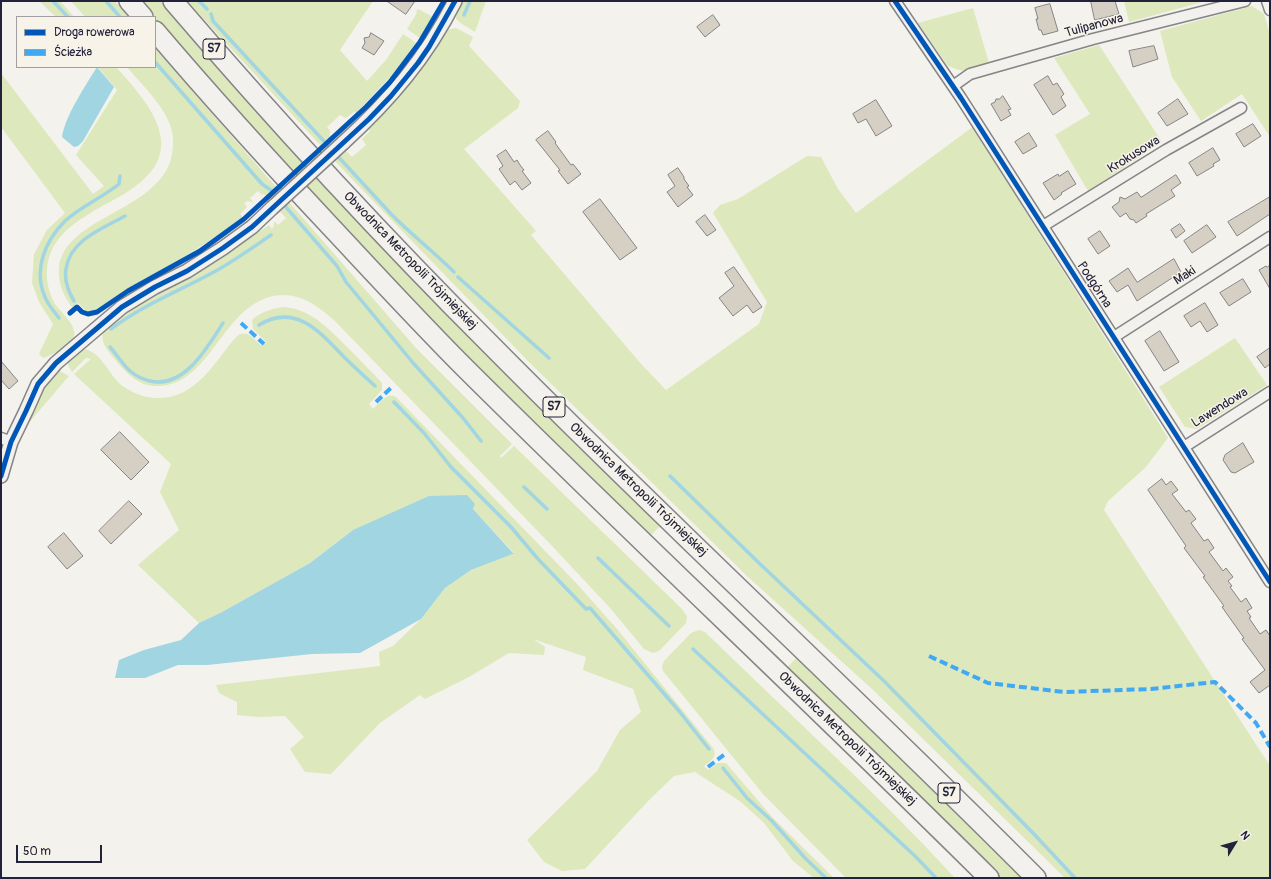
<!DOCTYPE html>
<html>
<head>
<meta charset="utf-8">
<style>
	body { margin:0 }
	#map { position:relative; width:1271px; height:879px; overflow:hidden; background:#f4f2ec; font-family:Pangolin,sans-serif }
	canvas { display:block }
	.frame { position:absolute; inset:0; border:2px solid #22223b; pointer-events:none }
	.legend { position:absolute; left:16px; top:16px; width:140px; height:52px; box-sizing:border-box; background:#f7f3e8; border:1px solid #a29fa3; margin:0; padding:5px 7px; list-style:none; font-size:12px; color:#22223b }
	.legend li { display:flex; align-items:center; gap:8px; height:20px }
	.legend b { width:20px; border:1px solid #a29fa3 }
	.north { position:absolute; left:1215px; top:823px; width:40px; height:40px; -webkit-text-stroke:3px #f7f3e8; paint-order:stroke; rotate:53deg; font-size:11px; font-weight:700; line-height:16px; text-align:center; color:#22223b }
	.north::after { content:''; display:block; margin:auto; width:14px; height:18px; background:#22223b; clip-path:polygon(50% 0,100% 100%,50% 72%,0 100%) }
	.scale { position:absolute; left:16px; top:845px; width:86px; height:18px; box-sizing:border-box; border:2px solid #22223b; border-top:0; padding-left:5px; font-size:12px; line-height:14px; white-space:nowrap; color:#22223b; -webkit-text-stroke:3px #f7f3e8; paint-order:stroke }
</style>
</head>
<body>
<div id="map">
<canvas width="1271" height="879"></canvas>
<div class="frame"></div>
<ul class="legend">
<li><b style="height:5px;background:#0057b8"></b>Droga rowerowa</li>
<li><b style="height:5px;background:#3fa9f5"></b>Ścieżka</li>
</ul>
<div class="north">N</div>
<div class="scale">50 m</div>
</div>
<script>
const ctx = document.querySelector('canvas').getContext('2d');
ctx.lineJoin = 'round';
function paint(path, color) {
  ctx.fillStyle = color;
  ctx.fill(path, 'evenodd');
}
function trace(path, color, width, dash) {
  ctx.strokeStyle = color;
  ctx.lineWidth = width;
  ctx.lineCap = dash ? 'butt' : 'round';
  ctx.setLineDash(dash || []);
  ctx.stroke(path);
}
function label(font, color, halo, rows, align = 'center') {
  ctx.font = font + ' Pangolin,sans-serif';
  ctx.lineWidth = 3;
  ctx.setLineDash([]);
  ctx.textBaseline = 'middle';
  ctx.strokeStyle = halo;
  ctx.fillStyle = color;
  for (const [text, x, y, turn = 0] of rows) {
    ctx.save();
    ctx.translate(x, y);
    ctx.rotate((+turn || 0) * Math.PI / 180);
    ctx.textAlign = isNaN(turn) ? turn : align;
    if (halo) ctx.strokeText(text, 0, 0);
    ctx.fillText(text, 0, 0);
    ctx.restore();
  }
}
paint(new Path2D(`
	M39 1H60L74 17H56Z
	M71 1H115L129 17H85Z
	M138 1H162L177 18 662 524 648 538 421 312 248 127 155 21V17H151Z
	M187 1H373L340 50 367 81 386 60 403 34 416 43 392 75 356 113 354 112 346 118 340 115 327 127 331 132 329 134 352 157 366 145 362 139 370 131 368 128 390 105 413 80 447 30 456 28 473 37 469 46 520 101 518 108 464 149 536 231 531 235 642 365 666 390 759 324 767 302 713 213 720 205 738 199 807 156 821 157 838 189 856 213 974 126 1032 222 1168 438 1145 468 1108 501 1104 510 1270 766V878H1065L871 688 748 577 529 362 348 175Z
	M462 1H486L475 32 462 24 456 19 457 11Z
	M1124 1H1206L1129 22Z
	M1252 6 1264 14 1270 34V137L1242 94 1201 121 1172 77 1160 31Z
	M973 8 989 63 962 71 948 66 918 23Z
	M418 9 433 17 420 38 407 29 417 13 416 12Z
	M1099 45 1162 142 1144 153 1143 155 1088 191 1055 135 1090 114 1054 58Z
	M155 48 416 348 512 444 500 456 501 458 514 446 682 609 687 616 686 623 659 651 653 653 644 649 611 609 554 548 335 321C317 305 298 291 273 296 221 308 211 384 159 386 141 387 129 376 118 363 111 354 100 345 103 332L121 315 258 229 260 231 269 225 272 229 274 225V221L278 225 286 218 264 194 262 195 258 191 250 198 254 203 248 201 244 203 247 207 240 214 242 217C196 254 143 278 94 311H86L78 303 72 307C63 295 58 283 59 268 64 217 156 212 171 159 173 150 174 141 172 131 166 107 143 86 127 67H155Z
	M98 67H116C142 96 185 141 145 178 132 191 113 200 97 209 79 220 60 231 51 252 44 268 46 289 55 304 61 313 80 327 73 340 69 348 51 355 43 358L39 354 53 324 39 302 32 283 34 254 47 230 65 213 1 127V73L93 194 104 186 76 155 117 90Z
	M283 307C312 309 330 330 349 349 360 360 371 371 382 383V390L369 404 373 409C380 403 386 392 396 397L578 585 617 629 713 748C718 756 711 761 704 766L708 770 718 763H726L773 818 834 878H814L793 861 764 823 741 802 695 772 674 776 648 801 585 869 562 871 544 862 527 840 597 771 620 730 641 712 633 689 583 670 586 657 533 639 545 647 544 655 509 653 469 677 425 699 420 695 380 723 331 774 305 772 290 749 304 737 285 716 258 717 237 715V702L219 693 216 685 380 666 379 652 393 646 421 619 445 588 471 570 514 553 473 509 475 504 353 530 310 563 222 612 199 623 138 565 179 530 160 492 171 464 74 374 91 359 86 358 72 372 68 365V359L81 349C100 349 108 373 120 384 130 392 144 398 157 398 188 399 207 375 224 352 229 346 234 338 240 334 250 331 255 341 262 346L266 342 253 329 252 320C260 312 271 309 283 307Z
	M1235 338 1267 385 1197 429 1185 427 1159 387Z
	M58 370 69 376 27 425 43 387Z
	M699 630 705 632C789 714 876 792 955 878H846L763 794 663 671 662 666 664 661 691 633Z
	M798 656 1026 878H999L785 670Z`), '#dde8bc');
paint(new Path2D(`
	M97 67 114 87 83 141 78 146 74 147 62 137C65 116 86 85 97 67Z
	M467 495 475 504 473 509 513 553H515L471 570 445 588 421 619 360 653 312 654 207 665H178L145 678H115L119 660 144 650 181 640 199 623 222 612 310 563 353 530 429 496Z`), '#a1d5e2');
trace(new Path2D(`
	M53 1 68 17
	M106 1 120 17
	M199 1 207 9
	M211 14 213 21 392 215C412 235 434 252 454 272
	M464 15 470 1
	M155 62 262 184 272 191 337 266 346 282 414 364 463 418 481 441
	M458 277 549 358
	M74 301C68 291 64 281 66 269 70 240 102 229 125 216
	M59 318C54 311 48 305 45 297 33 270 45 241 65 221 81 206 102 198 119 184L120 176
	M259 325C295 303 319 331 343 356 353 366 364 376 375 386
	M111 329C143 305 179 291 214 272 234 261 252 248 271 235
	M110 347C117 355 123 365 130 371 136 376 142 379 150 381 184 389 207 348 223 323
	M394 402 424 433 451 467 511 527 538 559 586 609 590 608 679 711 709 749
	M670 476 759 563 884 681 1033 833 1075 878
	M524 487 547 509
	M598 558 669 626
	M693 649 916 857 936 878
	M723 768 747 798 772 821 806 859 826 878`), '#a1d5e2', 3.5);
const building = new Path2D(`
	M387 1H415L406 14Z
	M1091 1H1115L1119 14 1095 20Z
	M1050 4 1058 31 1043 35 1041 30H1039L1036 19H1038L1035 8Z
	M713 15 720 25 705 37 697 27Z
	M371 33 384 41 374 55 362 48 365 43 364 38 369 37Z
	M1154 46 1158 59 1133 67 1129 51Z
	M1048 76 1053 85 1057 83 1064 94 1061 97 1066 106 1053 115 1034 85Z
	M1003 96 1011 109 1008 110 1011 115 1001 121 991 104 995 102 996 99H999Z
	M1178 99 1188 114 1167 126 1158 113Z
	M876 100 892 126 876 136 866 119 858 123 853 114Z
	M1253 124 1261 136 1244 147 1236 134Z
	M548 131 556 142 555 143 571 165 573 164 581 174 568 184 558 171 560 170 536 140Z
	M1029 133 1037 146 1023 154 1015 142Z
	M1213 148 1220 160 1213 164 1214 166 1197 176 1189 163Z
	M506 150 514 162 517 160 520 165 524 170 522 171 531 183 522 190 515 181 510 185 499 169 503 166 497 156Z
	M678 168 684 177V179L689 186 687 187 693 195 678 207 667 192 675 186 668 175Z
	M1068 171 1076 184 1061 193 1062 194 1054 200 1043 183 1058 174 1059 176Z
	M1176 175 1181 183 1171 190 1175 196 1146 214 1147 216 1136 223 1134 220 1130 219 1126 213 1120 217 1112 207 1119 202 1120 197 1125 199 1137 192 1141 197Z
	M1270 197V214L1237 236 1228 222Z
	M600 199 637 248 620 260 583 212Z
	M705 215 716 230 707 236 696 222Z
	M1180 224 1185 231 1176 238 1171 230Z
	M1207 225 1216 237 1192 253 1184 241Z
	M1100 231 1110 246 1098 254 1088 239Z
	M1174 259 1181 272 1137 301 1128 285 1117 292 1109 281 1128 268 1137 282Z
	M1270 265V289L1259 270 1266 266 1267 267Z
	M734 267 762 307 753 313 747 305 733 316 719 298 734 286 725 273Z
	M1243 279 1251 292 1229 306 1220 293Z
	M1205 303 1218 325 1207 332 1200 321 1191 327 1184 316Z
	M1160 331 1179 362 1164 371 1145 341Z
	M1270 348V364L1265 368 1257 357Z
	M1 361 18 381 9 389 1 380Z
	M120 432 149 462 131 480 101 450Z
	M1243 443 1254 462 1235 473 1231 472 1223 460 1225 455Z
	M1162 479 1166 485 1171 481 1178 490 1172 494 1186 512 1189 510 1196 519 1191 523 1204 541 1208 539 1214 548 1209 552 1223 571 1226 568 1233 577 1228 581 1232 586 1230 587 1241 602 1246 598 1252 608 1247 611 1251 617 1249 618 1260 634 1266 630 1270 636V685L1259 693 1250 682 1265 670 1242 639 1244 638 1222 607 1224 606 1203 577 1205 576 1184 548 1186 546 1148 490Z
	M129 501 142 514 111 544 99 531Z
	M64 533 83 556 67 569 48 547Z`);
paint(building, '#d6cfc4');
trace(building, '#858486', 1);
const minor = new Path2D(`
	M895 1 961 98 1270 582
	M1267 1 1270 10
	M953 86 970 74 1093 39 1245 1
	M1043 226 1166 150 1241 108
	M1114 337 1270 237
	M1 438 11 442
	M1184 447 1270 392`);
const tertiary = new Path2D(`
	M343 143C390 100 426 58 455 1
	M1 476 11 442 26 411 38 384 56 363 122 307 155 287 187 271 223 248 252 227 272 208`);
const motorway = new Path2D(`
	M129 1 143 17
	M173 1C275 120 381 235 492 346 670 526 857 698 1036 878
	M155 31C212 98 271 163 331 227 376 275 420 323 467 370 639 541 817 707 989 878`);
trace(minor, '#858486', 13);
trace(tertiary, '#858486', 16);
trace(motorway, '#858486', 22);
trace(minor, '#f2f1ed', 10);
trace(tertiary, '#f2f1ed', 13);
trace(motorway, '#f2f1ed', 19);
const tertiaryBridge = new Path2D(`
	M272 208 343 143`);
trace(tertiaryBridge, '#858486', 16, []);
trace(tertiaryBridge, '#f2f1ed', 13);
trace(new Path2D(`
	M241 323 264 344
	M376 402 392 387
	M929 656 988 683 1064 692 1151 689 1215 682 1256 723 1270 747
	M708 767 725 754`), '#3fa9f5', 4, [8, 4]);
trace(new Path2D(`
	M895 1 961 98 1270 582
	M70 313 77 307 82 312 88 314 97 312 128 291 200 251 244 219 366 107 390 82 420 42 444 1
	M1 476 11 442 26 411 38 384 56 363 122 307 155 287 187 271 223 248 252 227 369 119 391 96 418 63 429 47 455 1`), '#0057b8', 5);
for (const [x, y, w] of [
	[214,49,22],
	[554,407,22],
	[949,793,22]
]) {
  const box = new Path2D();
  box.roundRect(x - w / 2, y - 10, w, 20, 3);
  ctx.fillStyle = '#f7f3e8';
  ctx.fill(box);
  trace(box, '#22223b', 1);
}
label('bold 12px', '#22223b', null, [
	["S7",214,49],
	["S7",554,407],
	["S7",949,793]
]);
label('13px', '#22223b', '#f7f3e8', [
	["Tulipanowa",1094,26,-15],
	["Krokusowa",1134,155,-32],
	["Obwodnica Metropolii Trójmiejskiej",410,261,46],
	["Maki",1185,276,-33],
	["Podgórna",1094,285,57],
	["Lawendowa",1220,408,-32],
	["Obwodnica Metropolii Trójmiejskiej",638,490,44],
	["Obwodnica Metropolii Trójmiejskiej",847,739,44]
]);
</script>
</body>
</html>
